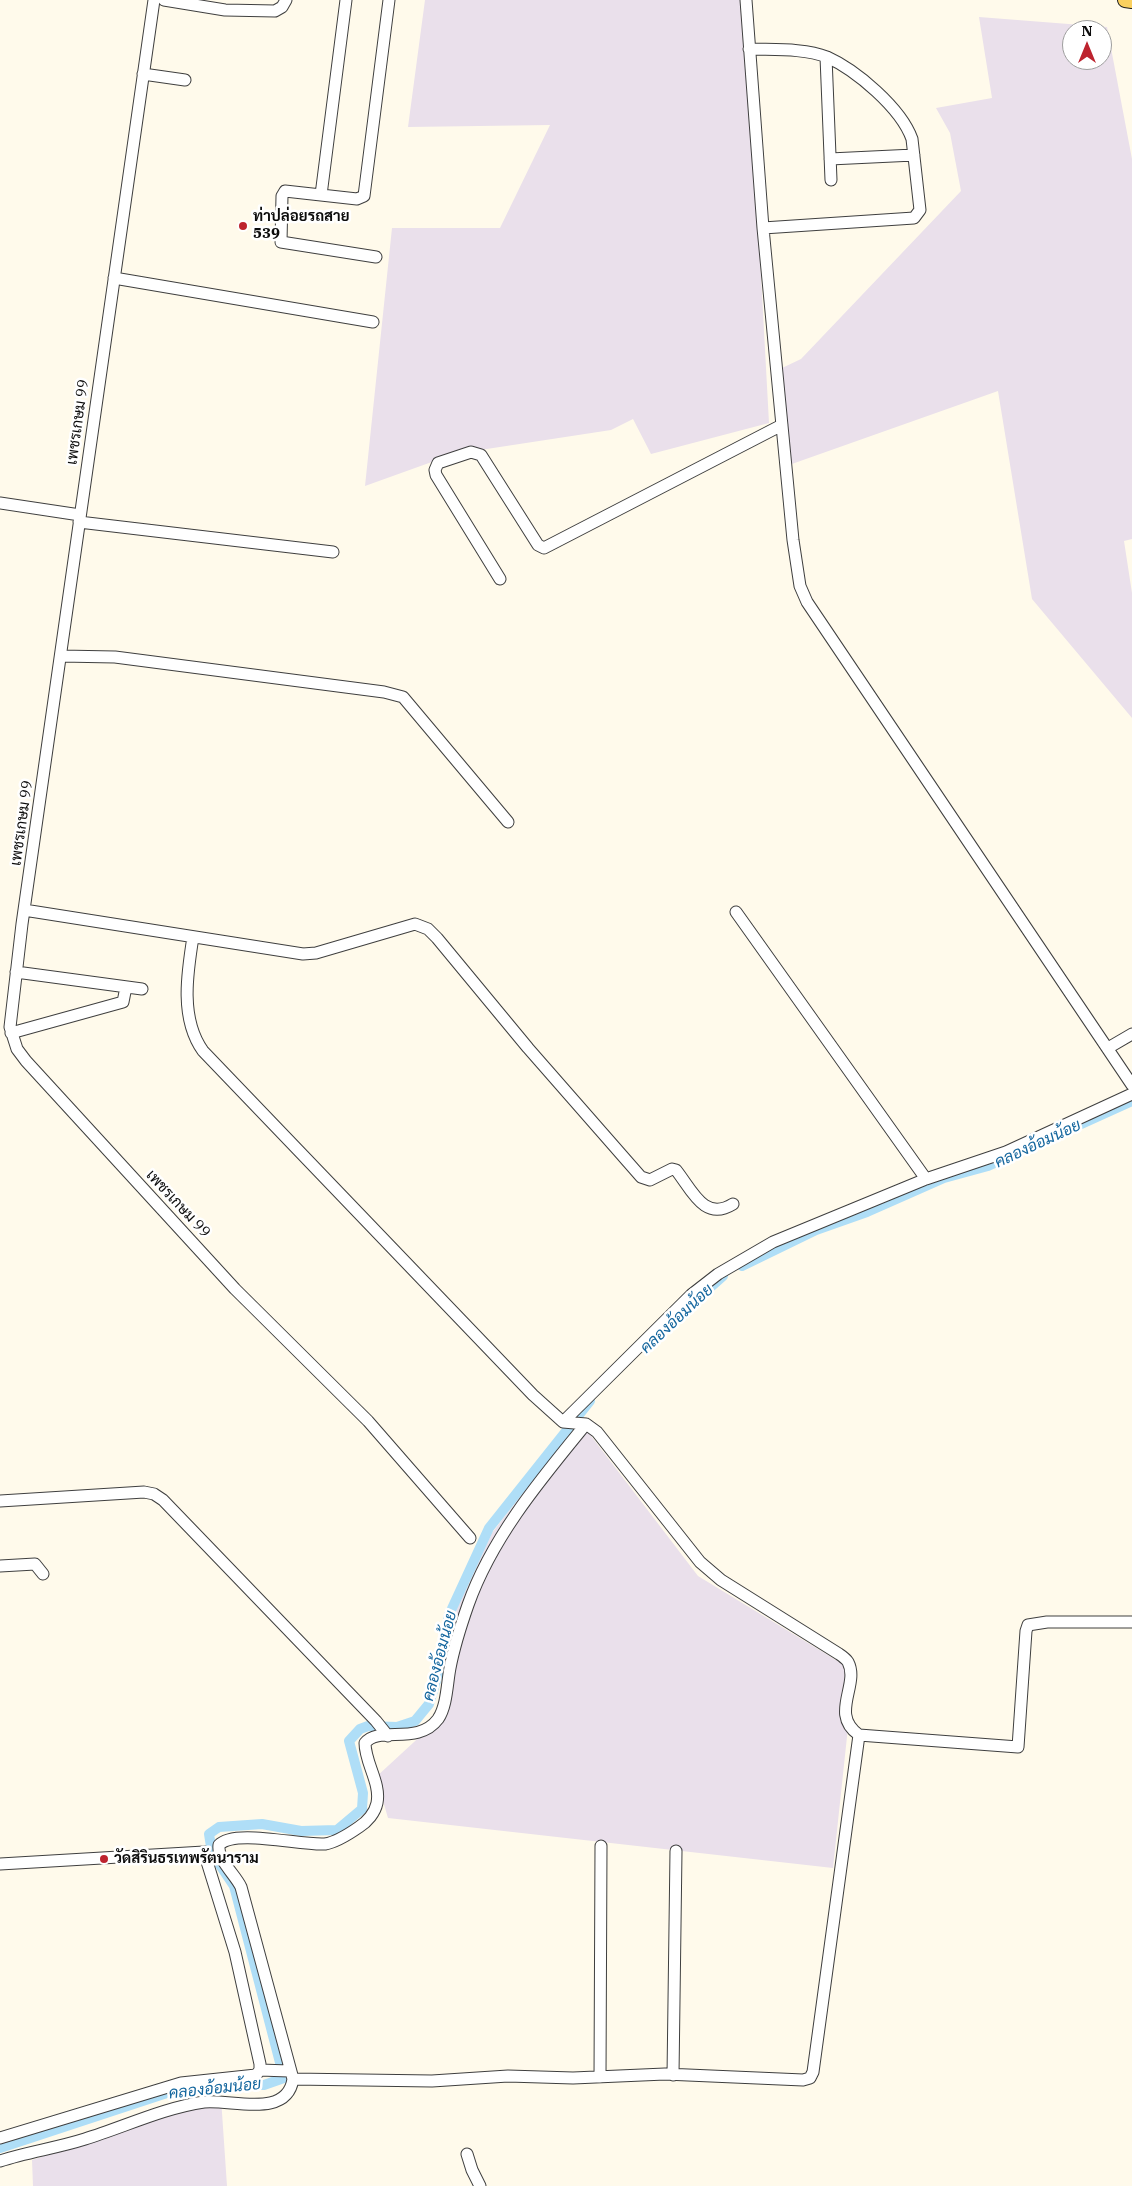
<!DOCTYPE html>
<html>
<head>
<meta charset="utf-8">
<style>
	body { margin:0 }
	#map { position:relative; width:1132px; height:2186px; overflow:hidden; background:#fffaeb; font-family:"IBM Plex Serif",serif }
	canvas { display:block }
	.north { position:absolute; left:1062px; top:20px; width:50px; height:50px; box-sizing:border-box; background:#fff; border:1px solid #9e9e9e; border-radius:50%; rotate:0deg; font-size:14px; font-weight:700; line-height:20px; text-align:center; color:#0c0c0c }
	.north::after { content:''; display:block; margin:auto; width:18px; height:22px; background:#bd232e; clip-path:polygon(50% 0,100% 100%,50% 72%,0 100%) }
</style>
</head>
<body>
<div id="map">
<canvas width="1132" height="2186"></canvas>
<div class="north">N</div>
</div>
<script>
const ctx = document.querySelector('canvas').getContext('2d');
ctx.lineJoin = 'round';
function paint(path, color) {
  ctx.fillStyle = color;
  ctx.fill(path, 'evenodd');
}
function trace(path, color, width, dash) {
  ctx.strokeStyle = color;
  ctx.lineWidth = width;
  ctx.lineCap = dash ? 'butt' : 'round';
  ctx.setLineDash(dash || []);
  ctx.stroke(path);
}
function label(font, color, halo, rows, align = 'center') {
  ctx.font = font + ' "IBM Plex Serif",Sarabun,serif';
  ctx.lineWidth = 5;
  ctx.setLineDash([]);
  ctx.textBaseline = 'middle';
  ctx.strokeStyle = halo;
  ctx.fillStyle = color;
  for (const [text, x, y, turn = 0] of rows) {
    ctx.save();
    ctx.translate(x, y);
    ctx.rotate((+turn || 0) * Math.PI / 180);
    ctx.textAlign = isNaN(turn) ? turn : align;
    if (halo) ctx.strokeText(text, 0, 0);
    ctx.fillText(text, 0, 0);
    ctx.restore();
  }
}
paint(new Path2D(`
	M425 0H746L769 423 651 454 633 419 611 430 454 454 365 486 392 228H500L550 125 408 127Z
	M979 17 1107 27 1132 159V539L1124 541 1132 593V718L1032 599 998 391 789 465 780 369 801 359 961 191 950 133 936 108 992 98ZM1072 30H1102V60H1072Z
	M585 1428 698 1576 854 1671 833 1868 388 1818 376 1777 439 1719 457 1609 492 1533 566 1437Z
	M221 2098 227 2186H33L32 2160Z`), '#eae0eb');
trace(new Path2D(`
	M1035 1145 1132 1101
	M742 1266 816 1230 867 1212 944 1178 988 1166 1017 1153
	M667 1326 723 1276
	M0 2148 170 2092 222 2085H264L284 2078 234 1886 212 1853 209 1834 219 1827 262 1824 301 1831 337 1830 362 1809 363 1793 349 1741 360 1729 368 1726 397 1727 415 1721 429 1704 439 1671 449 1615 489 1528 590 1401`), '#afdef7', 10);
const minor = new Path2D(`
	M154 0 22 924 10 1027 17 1049 26 1061 235 1289 368 1421 470 1538
	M164 0 225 10 275 11 282 7 286 0
	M746 0 763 228 793 540 800 586 807 602 1132 1085
	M749 49C773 50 804 48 827 57 856 70 901 108 912 139L920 210 914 218 763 228
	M826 57 831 180
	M143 74 185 80
	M830 159 914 155
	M321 195 346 0
	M376 257 281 242 282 196 285 191 357 199 364 196 389 0
	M114 278 373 322
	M0 503 80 515
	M79 522 333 552
	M500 579 436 475 435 470 438 463 471 452 481 455 538 545 544 548 782 425
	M61 656 115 657 384 692 403 697 508 822
	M24 910 303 954 316 953 415 924 428 929 437 938 528 1048 641 1177 650 1180 672 1169 676 1170C692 1190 704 1222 733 1204
	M736 912 926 1179
	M193 937C187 974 180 1019 203 1051L533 1395 563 1422 586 1424 597 1432 700 1562 721 1580 839 1654C842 1656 846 1659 848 1662 860 1685 829 1714 859 1735L1018 1747 1026 1631 1028 1625 1047 1622H1132
	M16 972 142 989
	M11 1033 123 1002 126 987
	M1108 1048 1132 1034
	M563 1422 691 1295 718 1274 773 1242 926 1179 1006 1152 1132 1094
	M586 1424C541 1479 492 1537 468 1605 461 1625 454 1647 450 1668 447 1683 447 1706 438 1719 418 1746 379 1725 365 1743 365 1763 381 1783 377 1803 375 1813 367 1822 359 1827 349 1834 337 1842 325 1844 302 1846 234 1828 219 1845 217 1860 235 1874 241 1887L293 2079 432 2081 508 2076 573 2078 665 2074 803 2080 810 2078 813 2072 859 1735
	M0 1501 144 1492 154 1494 163 1500 376 1721 388 1736
	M0 1566 35 1564 43 1574
	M0 1864 204 1852 235 1952 260 2064V2070L256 2075 181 2083 0 2138
	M260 2070 289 2071
	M673 2075 676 1851
	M600 2077 601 1846
	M467 2154 472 2170 480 2186
	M0 2161C27 2152 57 2148 85 2139 124 2127 163 2108 204 2102 232 2099 287 2119 293 2079`);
const major = new Path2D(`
	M1125 0 1132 1`);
trace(minor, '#3f3f3f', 13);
trace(major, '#1d1d1d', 16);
trace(minor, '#fff', 11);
trace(major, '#fad05f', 14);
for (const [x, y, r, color] of [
	[243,226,5,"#bd232e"],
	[104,1859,5,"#bd232e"]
]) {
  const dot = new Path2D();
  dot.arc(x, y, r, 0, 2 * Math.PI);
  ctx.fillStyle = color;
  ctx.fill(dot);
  trace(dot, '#fff', 2);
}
label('bold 15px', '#0c0c0c', '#fff', [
	["ท่าปล่อยรถสาย",253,217],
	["539",253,234],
	["วัดสิรินธรเทพรัตนาราม",114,1859]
], 'left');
label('15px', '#0c0c0c', '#fff', [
	["เพชรเกษม 99",78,422,-82],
	["เพชรเกษม 99",22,823,-82],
	["เพชรเกษม 99",178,1204,47]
]);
label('italic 16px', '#14669e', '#fff', [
	["คลองอ้อมน้อย",1038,1144,-25],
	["คลองอ้อมน้อย",677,1319,-43],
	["คลองอ้อมน้อย",440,1656,-75],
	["คลองอ้อมน้อย",215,2089,-6]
]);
</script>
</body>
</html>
